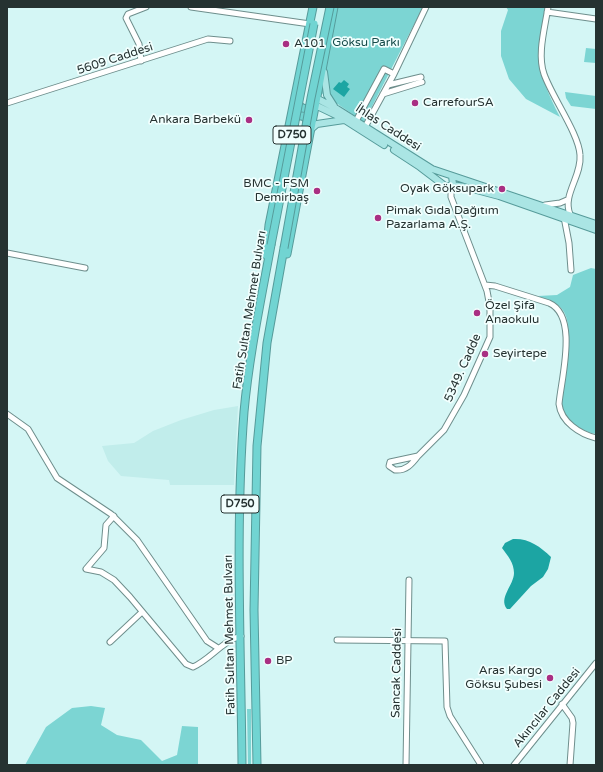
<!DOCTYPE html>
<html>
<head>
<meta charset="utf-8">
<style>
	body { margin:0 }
	#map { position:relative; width:603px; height:772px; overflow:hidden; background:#d4f6f5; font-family:"Varela Round",sans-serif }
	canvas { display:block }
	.frame { position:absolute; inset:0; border:8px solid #253231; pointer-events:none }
</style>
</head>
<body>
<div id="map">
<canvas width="603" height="772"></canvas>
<div class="frame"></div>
</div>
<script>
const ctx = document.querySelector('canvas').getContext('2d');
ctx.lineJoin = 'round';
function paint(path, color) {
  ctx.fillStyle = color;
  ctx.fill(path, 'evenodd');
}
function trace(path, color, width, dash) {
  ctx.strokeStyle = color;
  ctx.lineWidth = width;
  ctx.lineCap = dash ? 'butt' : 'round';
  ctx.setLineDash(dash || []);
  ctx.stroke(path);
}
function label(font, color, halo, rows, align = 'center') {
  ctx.font = font + ' "Varela Round",sans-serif';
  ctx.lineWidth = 3.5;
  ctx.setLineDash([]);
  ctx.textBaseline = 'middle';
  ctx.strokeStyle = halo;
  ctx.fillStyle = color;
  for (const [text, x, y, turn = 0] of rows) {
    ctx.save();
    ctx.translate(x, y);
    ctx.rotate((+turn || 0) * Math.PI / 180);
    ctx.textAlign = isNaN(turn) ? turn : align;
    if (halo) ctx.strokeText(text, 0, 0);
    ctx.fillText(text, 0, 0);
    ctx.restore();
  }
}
paint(new Path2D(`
	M238 406 234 485H170L169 480 121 476 108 461 102 446 134 443 153 431 181 420 214 410Z`), '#c1edeb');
paint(new Path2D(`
	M338 7H423L364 122 320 92Z
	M506 7H545C537 57 536 71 560 117L526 99 509 79 501 56V31L508 10Z
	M586 48 596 49V63L584 62Z
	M565 92 596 96V109L571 106 566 98Z
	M591 268 596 269V434C581 431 569 423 562 409 559 384 578 328 562 309 555 301 546 300 538 296L557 295 570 287 573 275Z
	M91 706 105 708 101 725 117 735 141 740 162 761 177 755 182 726 198 727V765H25L46 727 72 708Z
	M247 709H251V765H248Z`), '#7cd5d3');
paint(new Path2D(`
	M344 80 349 84 347 87 350 89 344 97 333 89 339 82 341 83Z
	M513 539C528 538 540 546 551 557L548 569 543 577 531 586 510 609H507C498 598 514 585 514 573 514 563 508 556 502 548L505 543Z`), '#1ca5a3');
const minor = new Path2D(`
	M191 7 310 24
	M548 7C545 28 537 54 544 74 552 97 579 134 580 155 582 176 562 195 570 214
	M547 12 596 19
	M141 61 139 44 126 18 128 14 146 7
	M388 85 421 77
	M383 94 422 82
	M7 103 208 39 230 41
	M356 121 384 69 394 74
	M365 127 394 74 426 7
	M545 205 560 203 567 200
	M564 217 569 243 571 270
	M7 253 85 268
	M485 285 495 286 549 303C579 316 561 379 559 404 561 422 580 434 596 438
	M7 414 28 429 57 478 111 514 137 540 207 641 218 648
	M418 456C412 464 406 471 395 470L389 466 390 462 418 456 444 430 464 395 490 337V307L487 291 451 197V186
	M114 516 106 525 104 548 86 569 101 572 114 580 130 597 186 664 193 667C211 659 222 641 241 636
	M337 640 445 641 447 707 450 716 481 765
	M110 642 142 612
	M562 704 572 718 573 723 570 765
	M406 765 409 580
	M514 765 596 663`);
const major = new Path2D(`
	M324 72 327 95 334 106
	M316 98 337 109 432 169 596 224
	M315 105 340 117 384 145
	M310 130 317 124 344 120
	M394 150 420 167 445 186H451L453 184 452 176
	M452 185 465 187 499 196 596 230`);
const highway = new Path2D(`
	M295 101 302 108 308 109 314 105
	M291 119 296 116H303L311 123
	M287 254 334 7
	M266 255 269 225 313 7
	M242 765C241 648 235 529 244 412 249 356 261 300 271 245
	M257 765 254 610 257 446 267 343 284 248`);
trace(minor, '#6e8e8c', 7);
trace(major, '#569b9a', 8);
trace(highway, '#569b9a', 9);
trace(minor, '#fff', 5);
trace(major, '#aae5e4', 6);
trace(highway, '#71d4d2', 7);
const highwayBridge = new Path2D(`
	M271 245 314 24
	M284 248 311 98 330 7`);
trace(highwayBridge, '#569b9a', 9, []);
trace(highwayBridge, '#71d4d2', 7);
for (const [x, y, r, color] of [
	[286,44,4,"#a92f83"],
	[415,103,4,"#a92f83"],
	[249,120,4,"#a92f83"],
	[502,189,4,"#a92f83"],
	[317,191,4,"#a92f83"],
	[378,218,4,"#a92f83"],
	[477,313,4,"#a92f83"],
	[485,354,4,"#a92f83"],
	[268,661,4,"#a92f83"],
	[550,678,4,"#a92f83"]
]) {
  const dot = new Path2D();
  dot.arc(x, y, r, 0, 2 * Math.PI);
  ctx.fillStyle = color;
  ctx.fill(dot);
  trace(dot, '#f1fffe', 1.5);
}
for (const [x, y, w] of [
	[292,135,38],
	[240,504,38]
]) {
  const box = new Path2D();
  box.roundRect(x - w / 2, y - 9, w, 18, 3);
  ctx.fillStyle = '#f1fffe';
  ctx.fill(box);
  trace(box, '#253231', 1);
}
label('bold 11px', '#253231', null, [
	["D750",292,135],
	["D750",240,504]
]);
label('12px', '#164b4a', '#f1fffe', [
	["Göksu Parkı",366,43]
]);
label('12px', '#253231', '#f1fffe', [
	["A101",294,44],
	["CarrefourSA",423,103],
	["Ankara Barbekü",241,120,"right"],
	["BMC - FSM",309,184,"right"],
	["Demirbaş",309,198,"right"],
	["Oyak Göksupark",494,189,"right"],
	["Pimak Gıda Dağıtım",386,211],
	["Pazarlama A.Ş.",386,225],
	["Özel Şifa",485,306],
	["Anaokulu",485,320],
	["Seyirtepe",493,354],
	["BP",276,661],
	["Aras Kargo",542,671,"right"],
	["Göksu Şubesi",542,685,"right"]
], 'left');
label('12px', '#253231', '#f1fffe', [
	["5609 Caddesi",115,59,-18],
	["İhlas Caddesi",388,128,33],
	["Fatih Sultan Mehmet Bulvarı",250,310,-81],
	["5349. Cadde",463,368,-66],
	["Fatih Sultan Mehmet Bulvarı",230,635,-91],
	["Sancak Caddesi",397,673,-89],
	["Akıncılar Caddesi",547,708,-51]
]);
</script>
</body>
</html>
